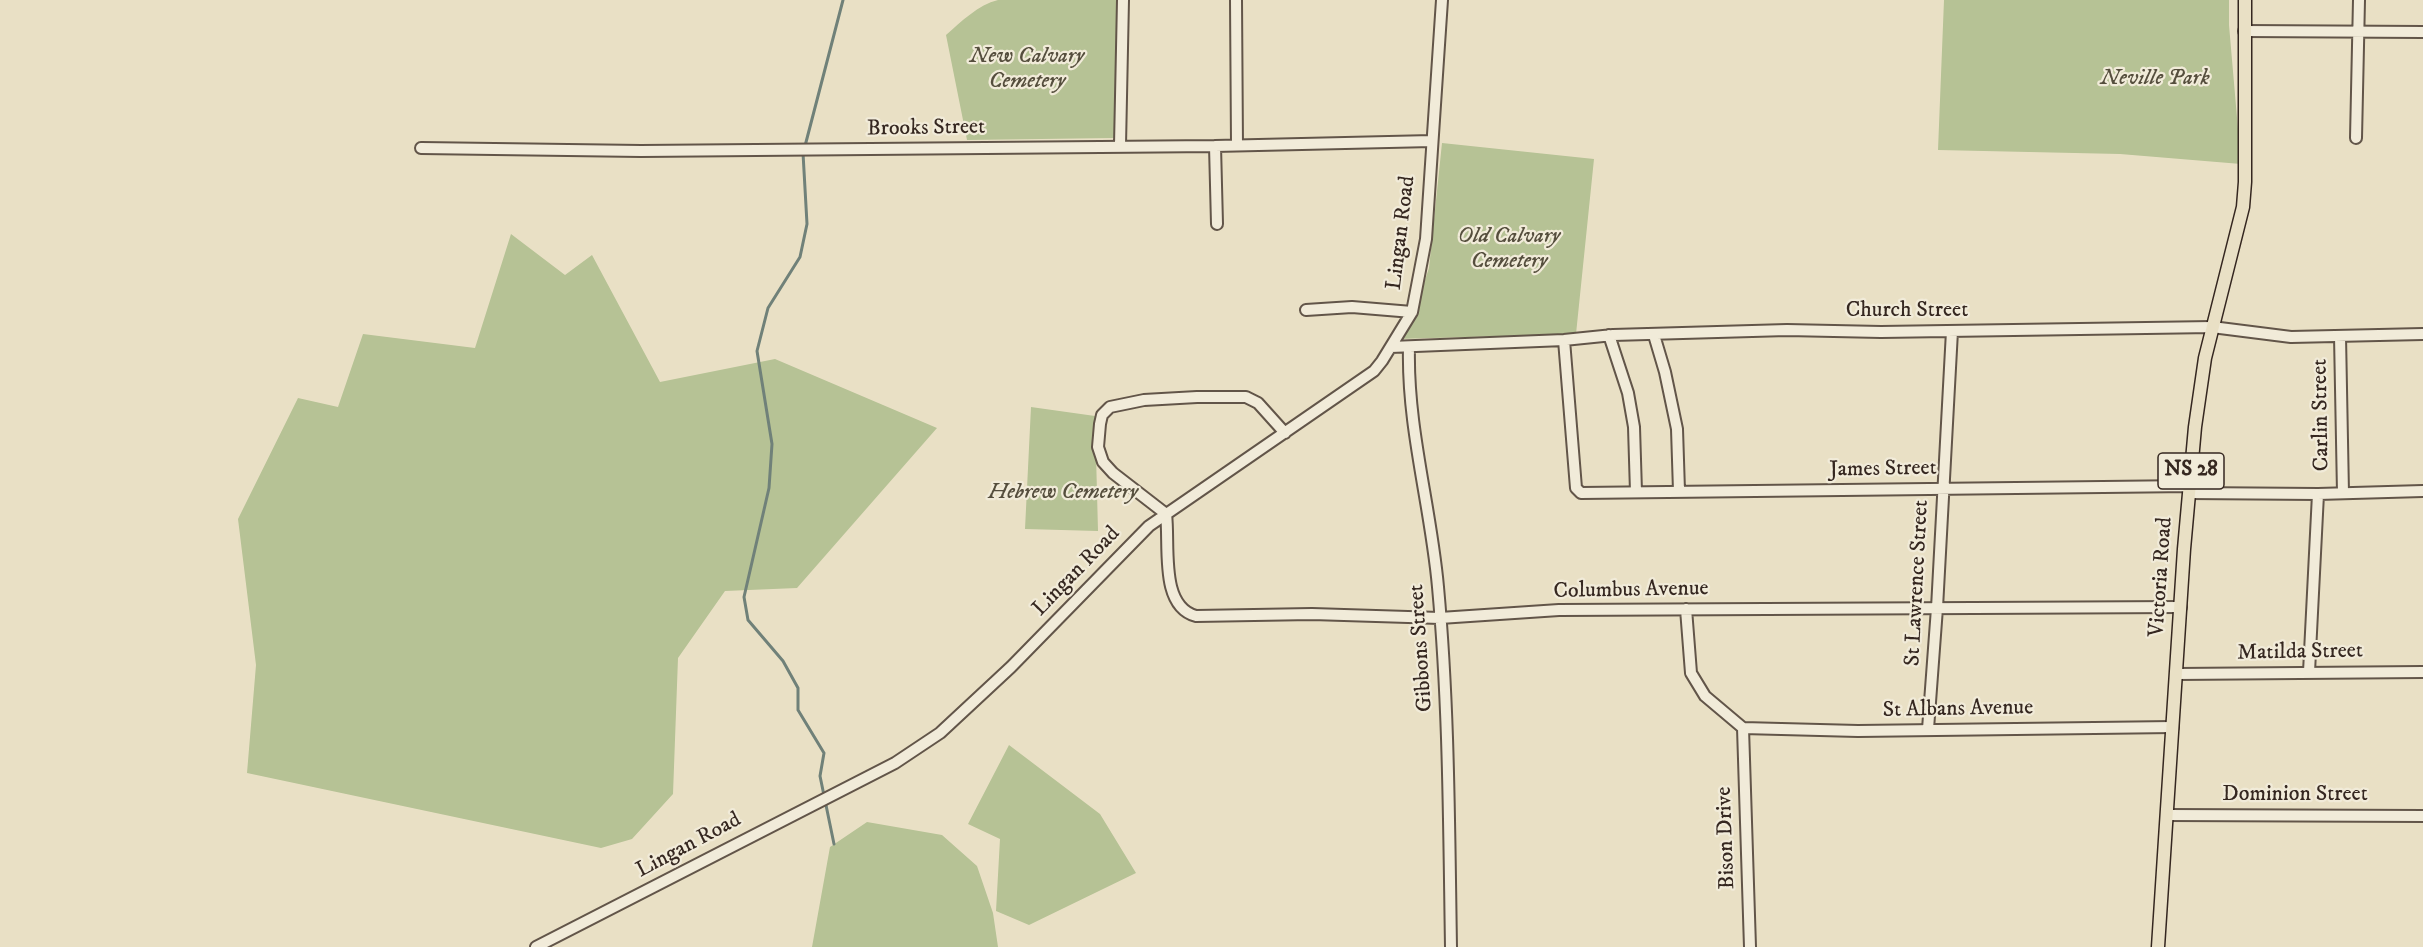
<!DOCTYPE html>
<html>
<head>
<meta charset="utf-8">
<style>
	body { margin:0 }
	canvas { display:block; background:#e9e0c5 }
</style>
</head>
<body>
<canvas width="2423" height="947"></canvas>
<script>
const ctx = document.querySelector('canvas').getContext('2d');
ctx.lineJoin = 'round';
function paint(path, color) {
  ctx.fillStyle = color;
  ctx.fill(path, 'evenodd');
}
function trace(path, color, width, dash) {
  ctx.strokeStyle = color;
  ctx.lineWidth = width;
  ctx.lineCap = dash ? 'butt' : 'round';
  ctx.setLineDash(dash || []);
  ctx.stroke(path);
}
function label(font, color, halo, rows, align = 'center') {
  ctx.font = font + ' "IM FELL DW Pica",serif';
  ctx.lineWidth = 4.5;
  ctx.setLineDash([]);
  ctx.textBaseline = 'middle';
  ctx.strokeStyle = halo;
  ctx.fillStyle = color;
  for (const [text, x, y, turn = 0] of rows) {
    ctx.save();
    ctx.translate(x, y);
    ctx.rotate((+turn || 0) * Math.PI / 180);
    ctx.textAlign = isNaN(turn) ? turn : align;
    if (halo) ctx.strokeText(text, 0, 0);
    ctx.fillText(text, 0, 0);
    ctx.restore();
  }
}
paint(new Path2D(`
	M998 0H1117L1114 138 967 140 946 35C962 21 978 5 998 0Z
	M1944 0H2229V25L2241 164 2120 154 1938 150Z
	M1442 143 1594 159 1576 334 1397 339 1415 310 1429 268Z
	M511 234 565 275 592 255 660 382 775 359 937 428 797 588 725 591 678 658 673 794 632 839 601 848 247 773 256 665 238 519 298 398 338 407 363 334 475 348Z
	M1031 407 1095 416 1098 531 1025 529Z
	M1009 745 1100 814 1136 873 1029 925 996 911 1000 839 968 824Z
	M867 822 942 835 977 866 993 913 998 947H812L830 847Z`), '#b6c295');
trace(new Path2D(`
	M805 146 843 0
	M803 153 807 224 800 257 768 308 757 351 772 444 769 488 744 597 748 620 783 661 798 688V710L824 753 820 776 834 844`), '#708179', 3);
const minor = new Path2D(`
	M1236 0 1237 145
	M2244 31 2423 32
	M2356 138 2359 0
	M1120 145 1123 0
	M1215 146 1217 224
	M421 148 641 151 1215 146 1432 141
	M1306 310 1352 307 1412 312
	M1609 335 1628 393 1634 427 1636 492
	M1654 335 1665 372 1677 429 1679 491
	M2340 336 2343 493
	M1564 340 1576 488 1581 493 2190 486
	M1391 347 1564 340 1613 335 1787 330 1881 332 2212 327 2291 337 2423 334
	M1409 348C1407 428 1431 507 1438 587 1449 707 1449 827 1451 947
	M2189 493 2318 494 2423 491
	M1166 514C1170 545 1159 606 1196 616L1312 614 1440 618 1559 610 2181 607
	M1166 514 1113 473 1103 462 1098 447 1100 424 1102 415 1110 407 1144 400 1197 397H1246L1258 403 1285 433
	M1686 609 1691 673 1705 696 1743 728
	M2309 672 2318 494
	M2177 674 2423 672
	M1743 728 1858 731 2173 727
	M1743 728 1750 947
	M1928 729 1937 608 1952 331
	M2167 815 2423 816
	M536 947 895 763 940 733 1011 667 1149 526 1374 371 1382 361 1412 312 1426 239 1442 0`);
const major = new Path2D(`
	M2158 947 2184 549 2195 427 2205 358 2243 207 2245 182V0`);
trace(minor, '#625549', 14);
trace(major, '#352720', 15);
trace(minor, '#f1ebd9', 10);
trace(major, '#e9e0c5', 12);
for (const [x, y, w] of [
	[2191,471,66]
]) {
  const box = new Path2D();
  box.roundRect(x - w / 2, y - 18, w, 36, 4.5);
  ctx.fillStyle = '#f1ebd9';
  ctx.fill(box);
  trace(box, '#352720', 1.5);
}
label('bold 21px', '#352720', null, [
	["NS 28",2191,471]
]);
label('italic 22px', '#554e3d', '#f1ebd9', [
	["New Calvary",1027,57],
	["Cemetery",1027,82],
	["Neville Park",2155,79],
	["Old Calvary",1509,237],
	["Cemetery",1509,262],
	["Hebrew Cemetery",1063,493]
]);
label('22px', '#352720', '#f1ebd9', [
	["Brooks Street",926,129,-1],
	["Lingan Road",1402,233,-83],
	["Church Street",1907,311],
	["Carlin Street",2322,415,-91],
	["James Street",1883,470,-1],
	["Lingan Road",1077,572,-46],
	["Victoria Road",2162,577,-86],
	["St Lawrence Street",1918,583,-87],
	["Columbus Avenue",1631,591,-1],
	["Gibbons Street",1422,648,-94],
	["Matilda Street",2300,653,-1],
	["St Albans Avenue",1958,710,-1],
	["Dominion Street",2295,795],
	["Bison Drive",1727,838,-92],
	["Lingan Road",689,846,-28]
]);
</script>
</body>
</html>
